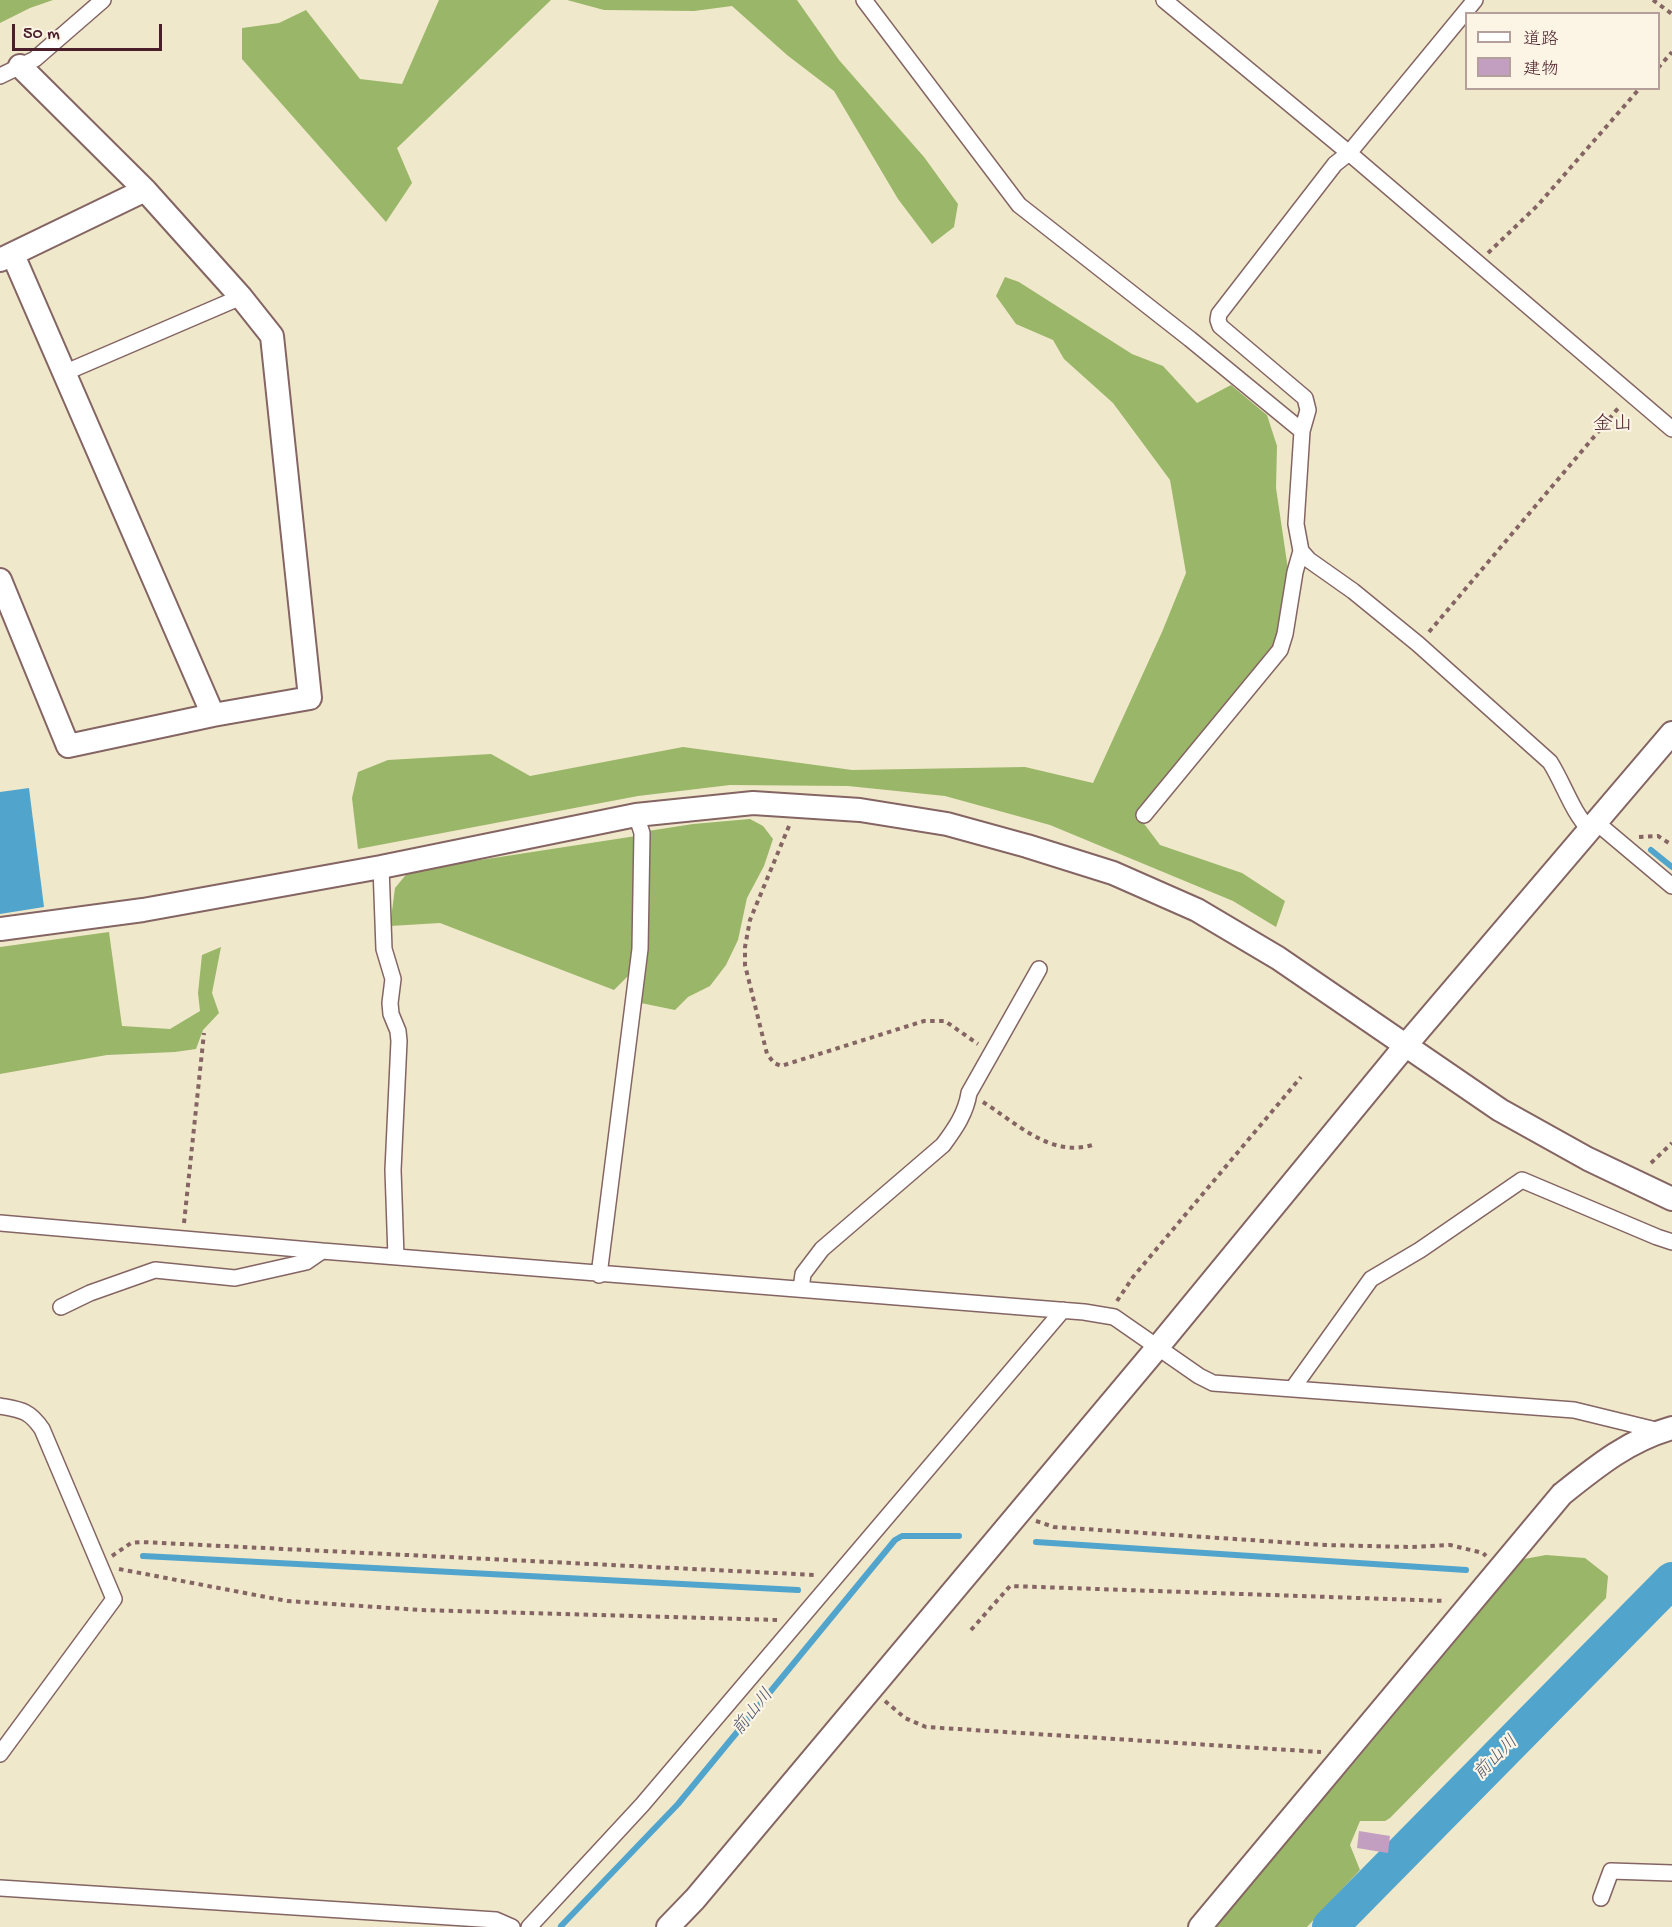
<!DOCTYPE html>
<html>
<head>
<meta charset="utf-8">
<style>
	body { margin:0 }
	#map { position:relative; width:1672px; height:1927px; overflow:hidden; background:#f0e8cb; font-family:"Gochi Hand","Klee One",sans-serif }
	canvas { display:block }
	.legend { position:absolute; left:1465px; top:12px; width:195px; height:78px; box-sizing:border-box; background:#fcf5e5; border:2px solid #b59f9b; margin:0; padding:8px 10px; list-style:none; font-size:18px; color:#4a1f2b }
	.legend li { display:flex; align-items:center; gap:12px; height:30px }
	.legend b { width:30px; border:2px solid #b59f9b }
	.scale { position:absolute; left:12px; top:24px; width:150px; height:27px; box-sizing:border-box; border:3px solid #4a1f2b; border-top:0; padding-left:8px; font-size:18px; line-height:21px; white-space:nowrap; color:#4a1f2b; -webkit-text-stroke:4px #fcf5e5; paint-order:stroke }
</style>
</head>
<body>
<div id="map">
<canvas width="1672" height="1927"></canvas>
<ul class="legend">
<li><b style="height:8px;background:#fff"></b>道路</li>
<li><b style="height:16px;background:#c29fc1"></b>建物</li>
</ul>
<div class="scale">50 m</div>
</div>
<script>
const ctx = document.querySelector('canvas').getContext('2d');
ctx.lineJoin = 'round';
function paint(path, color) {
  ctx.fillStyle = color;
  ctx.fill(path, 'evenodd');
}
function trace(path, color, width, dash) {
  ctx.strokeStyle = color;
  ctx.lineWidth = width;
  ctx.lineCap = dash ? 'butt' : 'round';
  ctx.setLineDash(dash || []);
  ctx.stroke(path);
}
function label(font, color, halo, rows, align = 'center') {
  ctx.font = font + ' "Gochi Hand","Klee One",sans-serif';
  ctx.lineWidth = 4.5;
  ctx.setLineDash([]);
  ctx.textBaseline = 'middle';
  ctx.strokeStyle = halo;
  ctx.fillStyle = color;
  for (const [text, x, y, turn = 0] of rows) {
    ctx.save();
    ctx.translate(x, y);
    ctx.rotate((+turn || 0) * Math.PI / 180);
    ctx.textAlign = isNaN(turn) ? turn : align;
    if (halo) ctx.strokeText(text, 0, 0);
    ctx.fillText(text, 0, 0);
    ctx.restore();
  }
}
paint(new Path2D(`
	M0 0H53L30 8 0 23Z
	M439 0H551L397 148 412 183 386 222 242 59V28L279 23 306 10 360 79 402 84Z
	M567 0H797L839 60 924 157 958 204 954 227 932 244 898 199 834 91 787 55 732 6 694 11 604 10Z
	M1005 277 1019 282 1132 354 1163 366 1197 403 1231 385 1267 415 1277 446 1276 488 1289 576 1278 644 1136 813 1160 845 1242 873 1285 901 1276 927 1233 901 1050 825 945 796 848 786 730 785 638 796 358 849 352 798 358 772 388 760 491 754 530 776 683 747 852 770 1025 767 1093 783 1162 632 1186 573 1170 480 1113 403 1064 359 1053 340 1016 324 996 296Z
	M750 819 763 826 773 839 764 866 747 898 738 940 726 965 710 986 688 997 675 1010 641 1003 644 982 648 831 693 824Z
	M636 836 633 971 614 990 440 923 390 926 395 888 409 871Z
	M109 932 122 1026 170 1029 200 1011 198 993 202 955 221 947 212 993 219 1013 203 1030 196 1049 175 1052 107 1055 0 1074V947Z
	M1546 1555 1585 1558 1608 1576 1606 1598 1390 1818 1385 1821H1360L1350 1845 1360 1870 1307 1927H1214L1358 1758 1524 1559Z`), '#9ab668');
paint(new Path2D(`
	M29 788 44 907 0 914V792Z`), '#51a5cd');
trace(new Path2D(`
	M1651 850 1672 867
	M1036 1542 1466 1570
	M143 1556 798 1590
	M1648 1588 1663 1590
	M561 1926 678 1804 895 1540 902 1536H959`), '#51a5cd', 6);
trace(new Path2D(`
	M1330 1927 1672 1580`), '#51a5cd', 36);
paint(new Path2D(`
	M1359 1831 1390 1836 1388 1853 1357 1848Z`), '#c29fc1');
const street = new Path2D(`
	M864 0 1019 205 1190 339 1302 431
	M1164 0 1349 153 1672 429
	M0 76 35 59 103 0
	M64 373 241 297
	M1301 551 1309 560 1353 591 1418 644 1550 762C1564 784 1572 812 1590 830
	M1144 815 1280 650 1285 634 1295 572 1301 551 1296 524 1302 431 1308 410 1305 398 1220 326 1218 320 1219 314 1335 164 1349 153 1475 0
	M1597 823 1672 886
	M381 867 384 949 393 979 390 1003 391 1014 398 1031 399 1041 393 1170 396 1257
	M0 1223 322 1251
	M599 1275 640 949 642 833 636 815
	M801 1289 803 1274 822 1249 943 1145C955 1129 966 1113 969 1093L1039 969
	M61 1307 90 1293 155 1270 235 1278 306 1262 322 1251C576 1272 830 1293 1084 1312L1114 1317 1199 1376 1213 1383 1574 1410 1660 1431
	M1293 1388 1371 1279 1420 1250 1522 1180 1657 1237 1672 1242
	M0 1406C21 1410 29 1410 42 1429L114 1599 0 1754
	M0 1888 496 1920 512 1927
	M1601 1898 1611 1871 1672 1873
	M529 1927 642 1805 1063 1310`);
const secondary = new Path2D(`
	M13 255 213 715
	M0 260 145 190
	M0 580 68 746 213 715 310 698 272 336 241 297 145 190 20 66
	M0 929 143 910 381 867 636 815 753 803 860 810 947 824 1027 846 1113 873 1197 910 1278 958 1500 1110 1588 1159 1672 1199
	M668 1927 695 1899 1157 1348 1406 1045 1672 733
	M1200 1927 1562 1494C1597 1466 1629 1440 1672 1428`);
trace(street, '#846563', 18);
trace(secondary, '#846563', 26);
trace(new Path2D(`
	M1653 0 1672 14
	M1658 68 1672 52
	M1488 253 1538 205 1640 88
	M1429 632 1620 406
	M789 826 750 920 745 947V965L767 1054 774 1063 781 1066 924 1021H945L978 1044
	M1639 837 1658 836 1672 845
	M983 1102C1015 1122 1051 1158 1092 1145
	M1651 1163 1672 1143
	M184 1223 204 1033
	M1117 1301 1133 1277 1301 1077
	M1036 1521 1054 1527 1325 1545 1410 1547 1450 1545 1483 1553 1486 1556
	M112 1556 131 1543 141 1542 816 1575
	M119 1569 287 1601 421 1610 777 1620
	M971 1630 1010 1586 1446 1601
	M885 1701 905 1718 926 1727 1321 1752`), '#846563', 4, [4.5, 4.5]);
trace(street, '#fff', 15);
trace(secondary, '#fff', 22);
label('italic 18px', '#4d556c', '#fcf5e5', [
	["前山川",754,1713,-51],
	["前山川",1497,1759,-45]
]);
label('20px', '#4a1f2b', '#fcf5e5', [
	["金山",1613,426]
]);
</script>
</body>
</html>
